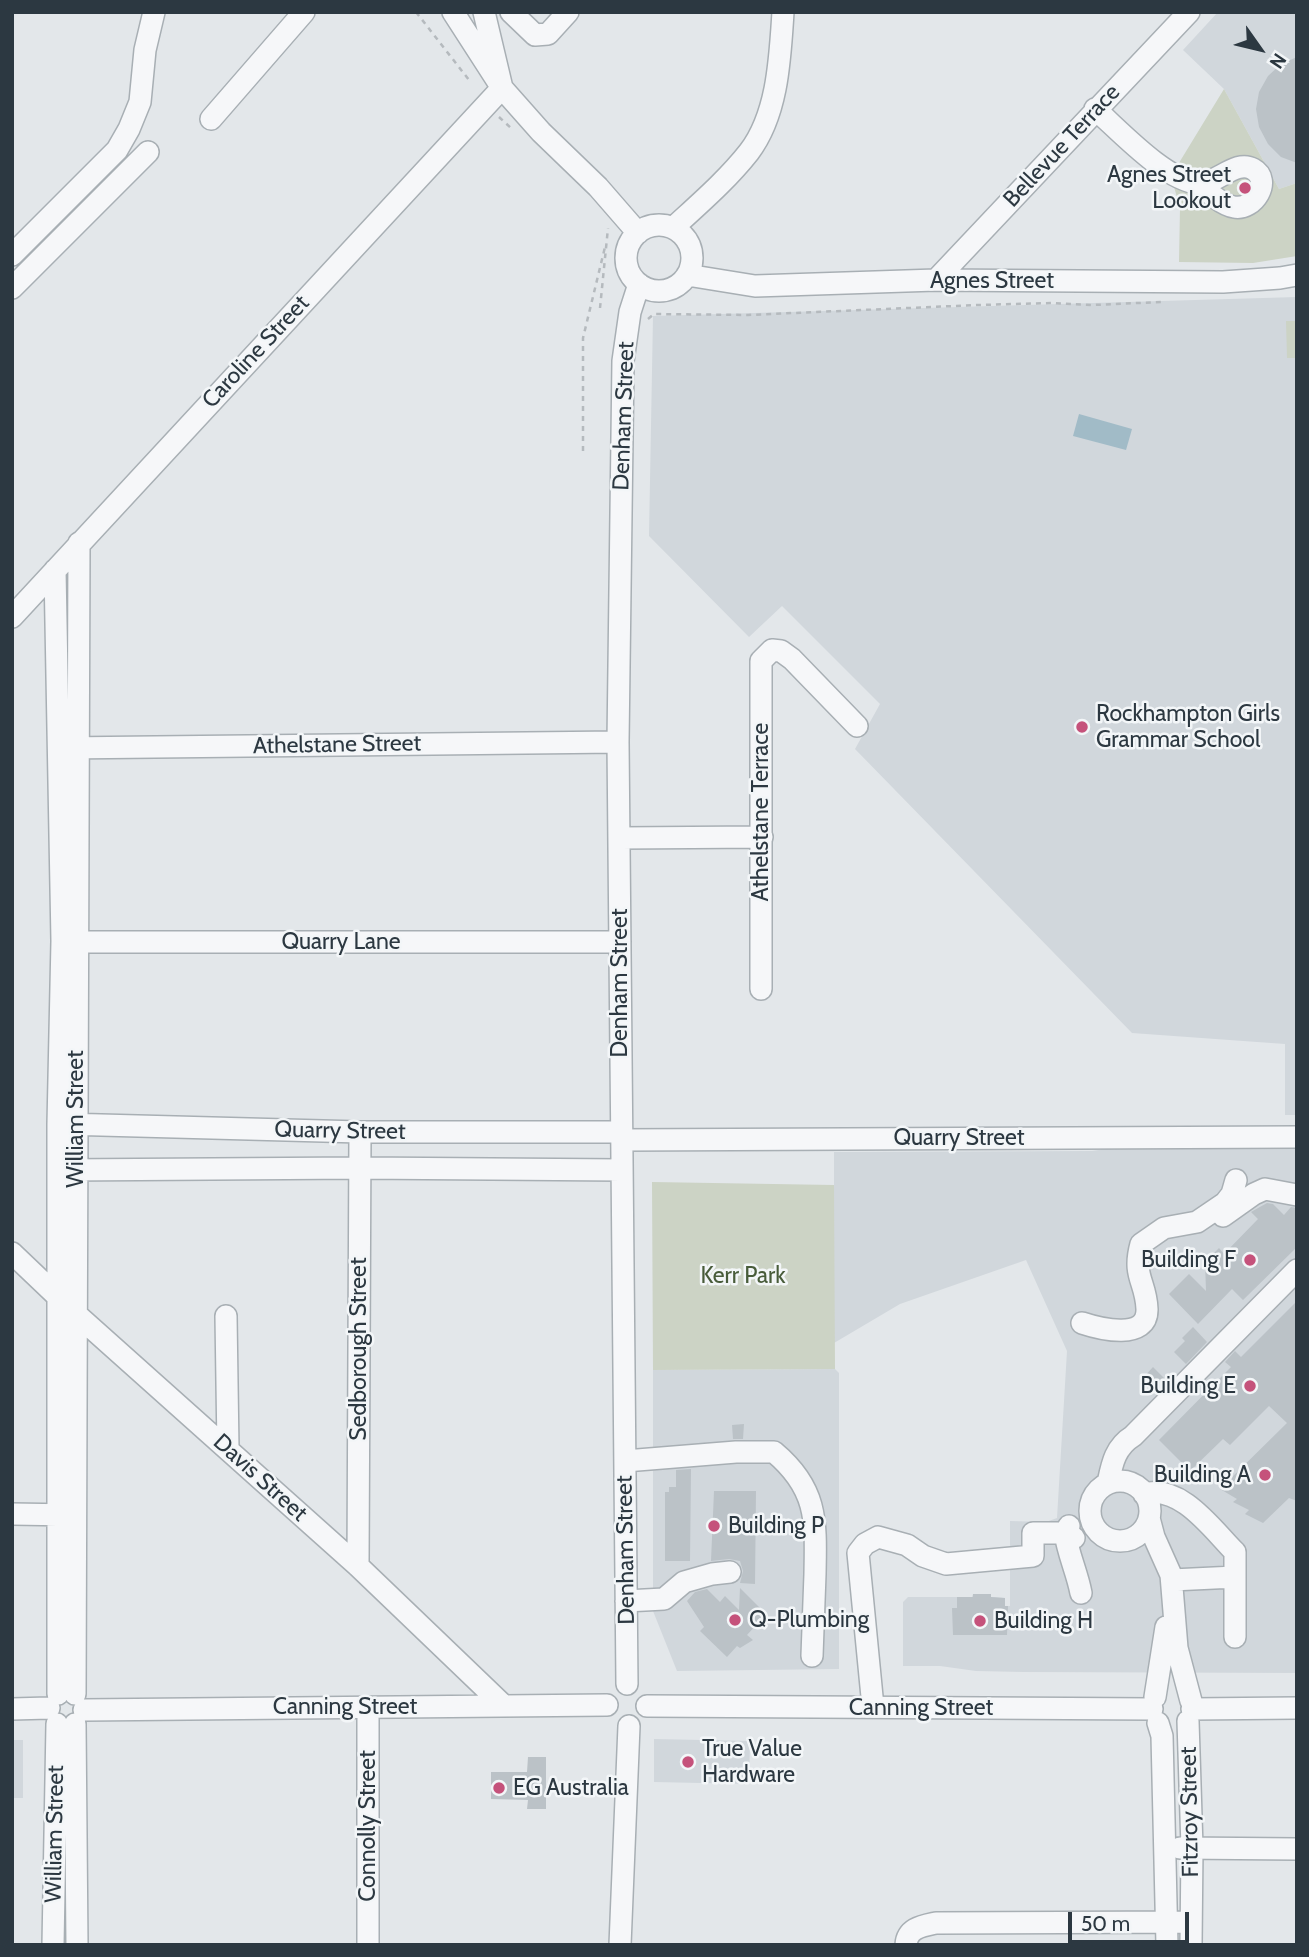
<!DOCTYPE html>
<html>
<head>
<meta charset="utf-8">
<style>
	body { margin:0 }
	#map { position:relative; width:1309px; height:1957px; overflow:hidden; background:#e3e7ea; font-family:Cabin,sans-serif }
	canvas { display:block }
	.frame { position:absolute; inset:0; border:14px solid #2c3841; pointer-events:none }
	.north { position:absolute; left:1225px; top:14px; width:70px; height:70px; -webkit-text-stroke:5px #f3f6f8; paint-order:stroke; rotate:124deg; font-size:19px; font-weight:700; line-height:28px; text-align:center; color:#2c3841 }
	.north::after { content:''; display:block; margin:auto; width:24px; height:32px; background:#2c3841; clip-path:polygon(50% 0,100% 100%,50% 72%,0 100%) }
	.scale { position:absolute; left:1068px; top:1912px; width:121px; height:32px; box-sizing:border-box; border:4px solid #2c3841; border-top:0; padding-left:9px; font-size:21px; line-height:24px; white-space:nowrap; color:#2c3841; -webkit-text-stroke:5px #f3f6f8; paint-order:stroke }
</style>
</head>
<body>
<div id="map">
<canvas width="1309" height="1957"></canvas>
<div class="frame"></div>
<div class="north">N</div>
<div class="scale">50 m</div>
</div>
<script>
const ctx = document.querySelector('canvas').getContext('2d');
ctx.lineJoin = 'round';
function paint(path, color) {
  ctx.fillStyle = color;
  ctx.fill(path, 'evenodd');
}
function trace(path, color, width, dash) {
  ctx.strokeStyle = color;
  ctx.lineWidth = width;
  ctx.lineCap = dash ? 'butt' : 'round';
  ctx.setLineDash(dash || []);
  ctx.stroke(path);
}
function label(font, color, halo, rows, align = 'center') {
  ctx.font = font + ' Cabin,sans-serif';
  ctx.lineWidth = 5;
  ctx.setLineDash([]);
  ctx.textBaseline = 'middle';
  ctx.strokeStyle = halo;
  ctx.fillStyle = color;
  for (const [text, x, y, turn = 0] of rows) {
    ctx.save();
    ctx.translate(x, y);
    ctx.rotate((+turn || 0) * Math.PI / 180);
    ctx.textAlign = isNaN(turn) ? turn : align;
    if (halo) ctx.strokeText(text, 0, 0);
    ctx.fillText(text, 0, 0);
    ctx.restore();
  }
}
paint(new Path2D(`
	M1218 12H1297V183L1279 189 1224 89 1183 50Z
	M1297 297V1115H1285V1044L1132 1033 855 749 880 704 782 606 749 637 649 536 653 316Z
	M1185 1145 1210 1148 1297 1149V1673L1023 1672 976 1671 940 1666H903V1602L908 1597H972L973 1594H991V1597L1005 1598V1606H1010V1521L1046 1522 1057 1518 1067 1351 1026 1260 900 1304 834 1343V1152L1092 1151 1127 1146Z
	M835 1369 839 1373V1669L677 1671 653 1611V1370Z
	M654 1739 750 1741 749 1784 654 1782Z
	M12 1740H23V1798H12Z`), '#d1d7dc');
paint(new Path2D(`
	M1224 89 1279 189 1297 183V256L1253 263 1179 262 1180 208 1171 176Z
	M1286 321H1297V358H1287Z
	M652 1182 834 1185 835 1369 653 1370Z`), '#ccd3c5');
paint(new Path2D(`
	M1079 414 1132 429 1126 450 1073 436Z`), '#a1bbc7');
paint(new Path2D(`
	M1297 57V163L1281 157 1268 144 1259 127 1256 109 1259 92 1268 76 1281 64Z
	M1267 1203 1273 1204 1284 1215 1291 1207 1297 1208V1247L1243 1300 1232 1289 1198 1324 1169 1294 1189 1274 1206 1291 1205 1262 1219 1248 1224 1254 1258 1219 1251 1212Z
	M1297 1301V1501L1289 1498 1263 1523 1245 1514 1249 1510 1233 1502 1237 1499 1220 1489 1287 1423 1269 1406 1230 1445 1223 1439 1190 1471 1159 1440 1231 1367 1225 1362 1235 1351 1241 1357Z
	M1193 1327 1207 1342 1186 1364 1174 1352 1185 1341 1182 1338Z
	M1153 1367 1168 1382 1158 1393 1143 1378Z
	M744 1424 743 1439H733L732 1425Z
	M691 1469 690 1561H665V1492H669V1487H676V1470Z
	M714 1491H756L755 1584 740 1583 743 1571 740 1561 729 1559 711 1561Z
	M740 1588 766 1614 747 1635 753 1640 740 1648 737 1646 727 1657 700 1631 704 1627 687 1601 695 1592 707 1589 720 1602 725 1596 739 1610Z
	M973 1594H991V1597L1005 1598V1606H1008L1007 1635H953L952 1608H957V1597H973Z
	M528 1757H546V1809H527L528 1800 491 1799V1772H527Z`), '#bbc2c7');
const minor = new Path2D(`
	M453 12 502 88 541 132 598 187 638 233
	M511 12 535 35 548 34 568 12
	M1095 109C1120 131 1166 181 1198 183 1217 185 1235 159 1253 169 1273 180 1254 211 1234 207 1222 205 1208 192 1199 184
	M211 119 304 12
	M626 258a33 33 0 1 1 66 0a33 33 0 1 1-66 0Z
	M673 228C699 204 727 180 749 152 778 114 780 58 783 12
	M12 255 117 150 129 129 140 102 145 50 154 12
	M687 275 755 286 936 280 1223 282 1280 278 1297 275
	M936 280 1189 12
	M12 288 148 152
	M55 570 62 941 58 1124V1694
	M12 617 502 88 484 12
	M63 748 618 742
	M620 838 762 837
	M67 942H620
	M761 989V661L772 650 781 651 792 659 857 726
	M64 1124 360 1132H621
	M622 1140 1297 1137
	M64 1170 360 1168 622 1170
	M1223 1216 1254 1194 1265 1189 1297 1195
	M12 1253 76 1314 358 1566 504 1706
	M226 1316 228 1449
	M1082 1323C1100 1329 1148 1341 1147 1309 1146 1281 1132 1277 1141 1244L1164 1228 1197 1222 1225 1203 1232 1194 1236 1180
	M625 1461 736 1452H774C818 1489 816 1521 815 1574 814 1601 813 1628 812 1656
	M1090 1511a30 30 0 1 1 60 0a30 30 0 1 1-60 0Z
	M1108 1483C1112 1464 1115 1447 1133 1436L1297 1270
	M1144 1494C1181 1484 1212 1529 1235 1552V1637
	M12 1514 73 1515
	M1149 1518 1154 1537 1171 1575 1177 1648 1191 1701
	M1069 1526 1065 1533C1068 1554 1077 1572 1081 1593
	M358 1566 360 1132
	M1172 1580 1235 1577
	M626 1601 664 1599 684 1582 712 1574 730 1572
	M627 1684 618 742 623 361 630 312 639 284
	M75 1694 79 543
	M1155 1697 1166 1627
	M647 1706 1152 1709
	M873 1707 858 1553 865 1544 878 1537 907 1545 923 1556 946 1564 1033 1556V1533H1065L1074 1538
	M12 1709 49 1708
	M1192 1709 1297 1708
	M84 1710 607 1705
	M1188 1721 1192 1848 1191 1945
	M1158 1723 1162 1736 1167 1945
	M75 1724 77 1945
	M1180 1848 1297 1849
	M53 1945 57 1724
	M368 1945V1707
	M620 1945 629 1726
	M906 1945C907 1928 922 1926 936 1923L1190 1922`);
trace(minor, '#a8afb4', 24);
trace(new Path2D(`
	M416 12 469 80
	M499 117 512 129
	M600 308 608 228
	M648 319 654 314 748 315 977 305 1052 303 1093 305 1161 302
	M583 451V338L605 247`), '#b5babe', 2.5, [5, 5]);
trace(minor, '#f6f7f9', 21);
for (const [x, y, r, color] of [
	[1245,188,7,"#c5527b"],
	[1082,727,7,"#c5527b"],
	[1250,1260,7,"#c5527b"],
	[1250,1386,7,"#c5527b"],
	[1265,1475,7,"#c5527b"],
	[714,1526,7,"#c5527b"],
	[735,1620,7,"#c5527b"],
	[980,1621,7,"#c5527b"],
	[688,1762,7,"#c5527b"],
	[499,1788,7,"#c5527b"]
]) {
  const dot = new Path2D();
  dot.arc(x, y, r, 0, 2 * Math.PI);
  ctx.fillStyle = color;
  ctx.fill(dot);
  trace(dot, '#f3f6f8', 2.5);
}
label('23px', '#2c3841', '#f3f6f8', [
	["Bellevue Terrace",1062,146,-47],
	["Agnes Street",992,281],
	["Caroline Street",256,352,-47],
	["Denham Street",624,416,-88],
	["Athelstane Street",337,745,-1],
	["Athelstane Terrace",761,812,-90],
	["Quarry Lane",341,942],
	["Denham Street",620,983,-90],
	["William Street",76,1119,-90],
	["Quarry Street",340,1131,1],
	["Quarry Street",959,1138],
	["Sedborough Street",359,1349,-90],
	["Davis Street",260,1478,42],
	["Denham Street",626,1550,-91],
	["Canning Street",345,1707],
	["Canning Street",921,1708],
	["Fitzroy Street",1190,1812,-91],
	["Connolly Street",368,1826,-90],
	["William Street",55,1834,-89]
]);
label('23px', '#2c3841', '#f3f6f8', [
	["Agnes Street",1231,175,"right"],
	["Lookout",1231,201,"right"],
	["Rockhampton Girls",1096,714],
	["Grammar School",1096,740],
	["Building F",1236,1260,"right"],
	["Building E",1236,1386,"right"],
	["Building A",1251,1475,"right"],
	["Building P",728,1526],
	["Q-Plumbing",749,1620],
	["Building H",994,1621],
	["True Value",702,1749],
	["Hardware",702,1775],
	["EG Australia",513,1788]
], 'left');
label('23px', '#485c3a', '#f3f6f8', [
	["Kerr Park",743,1276]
]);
</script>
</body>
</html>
